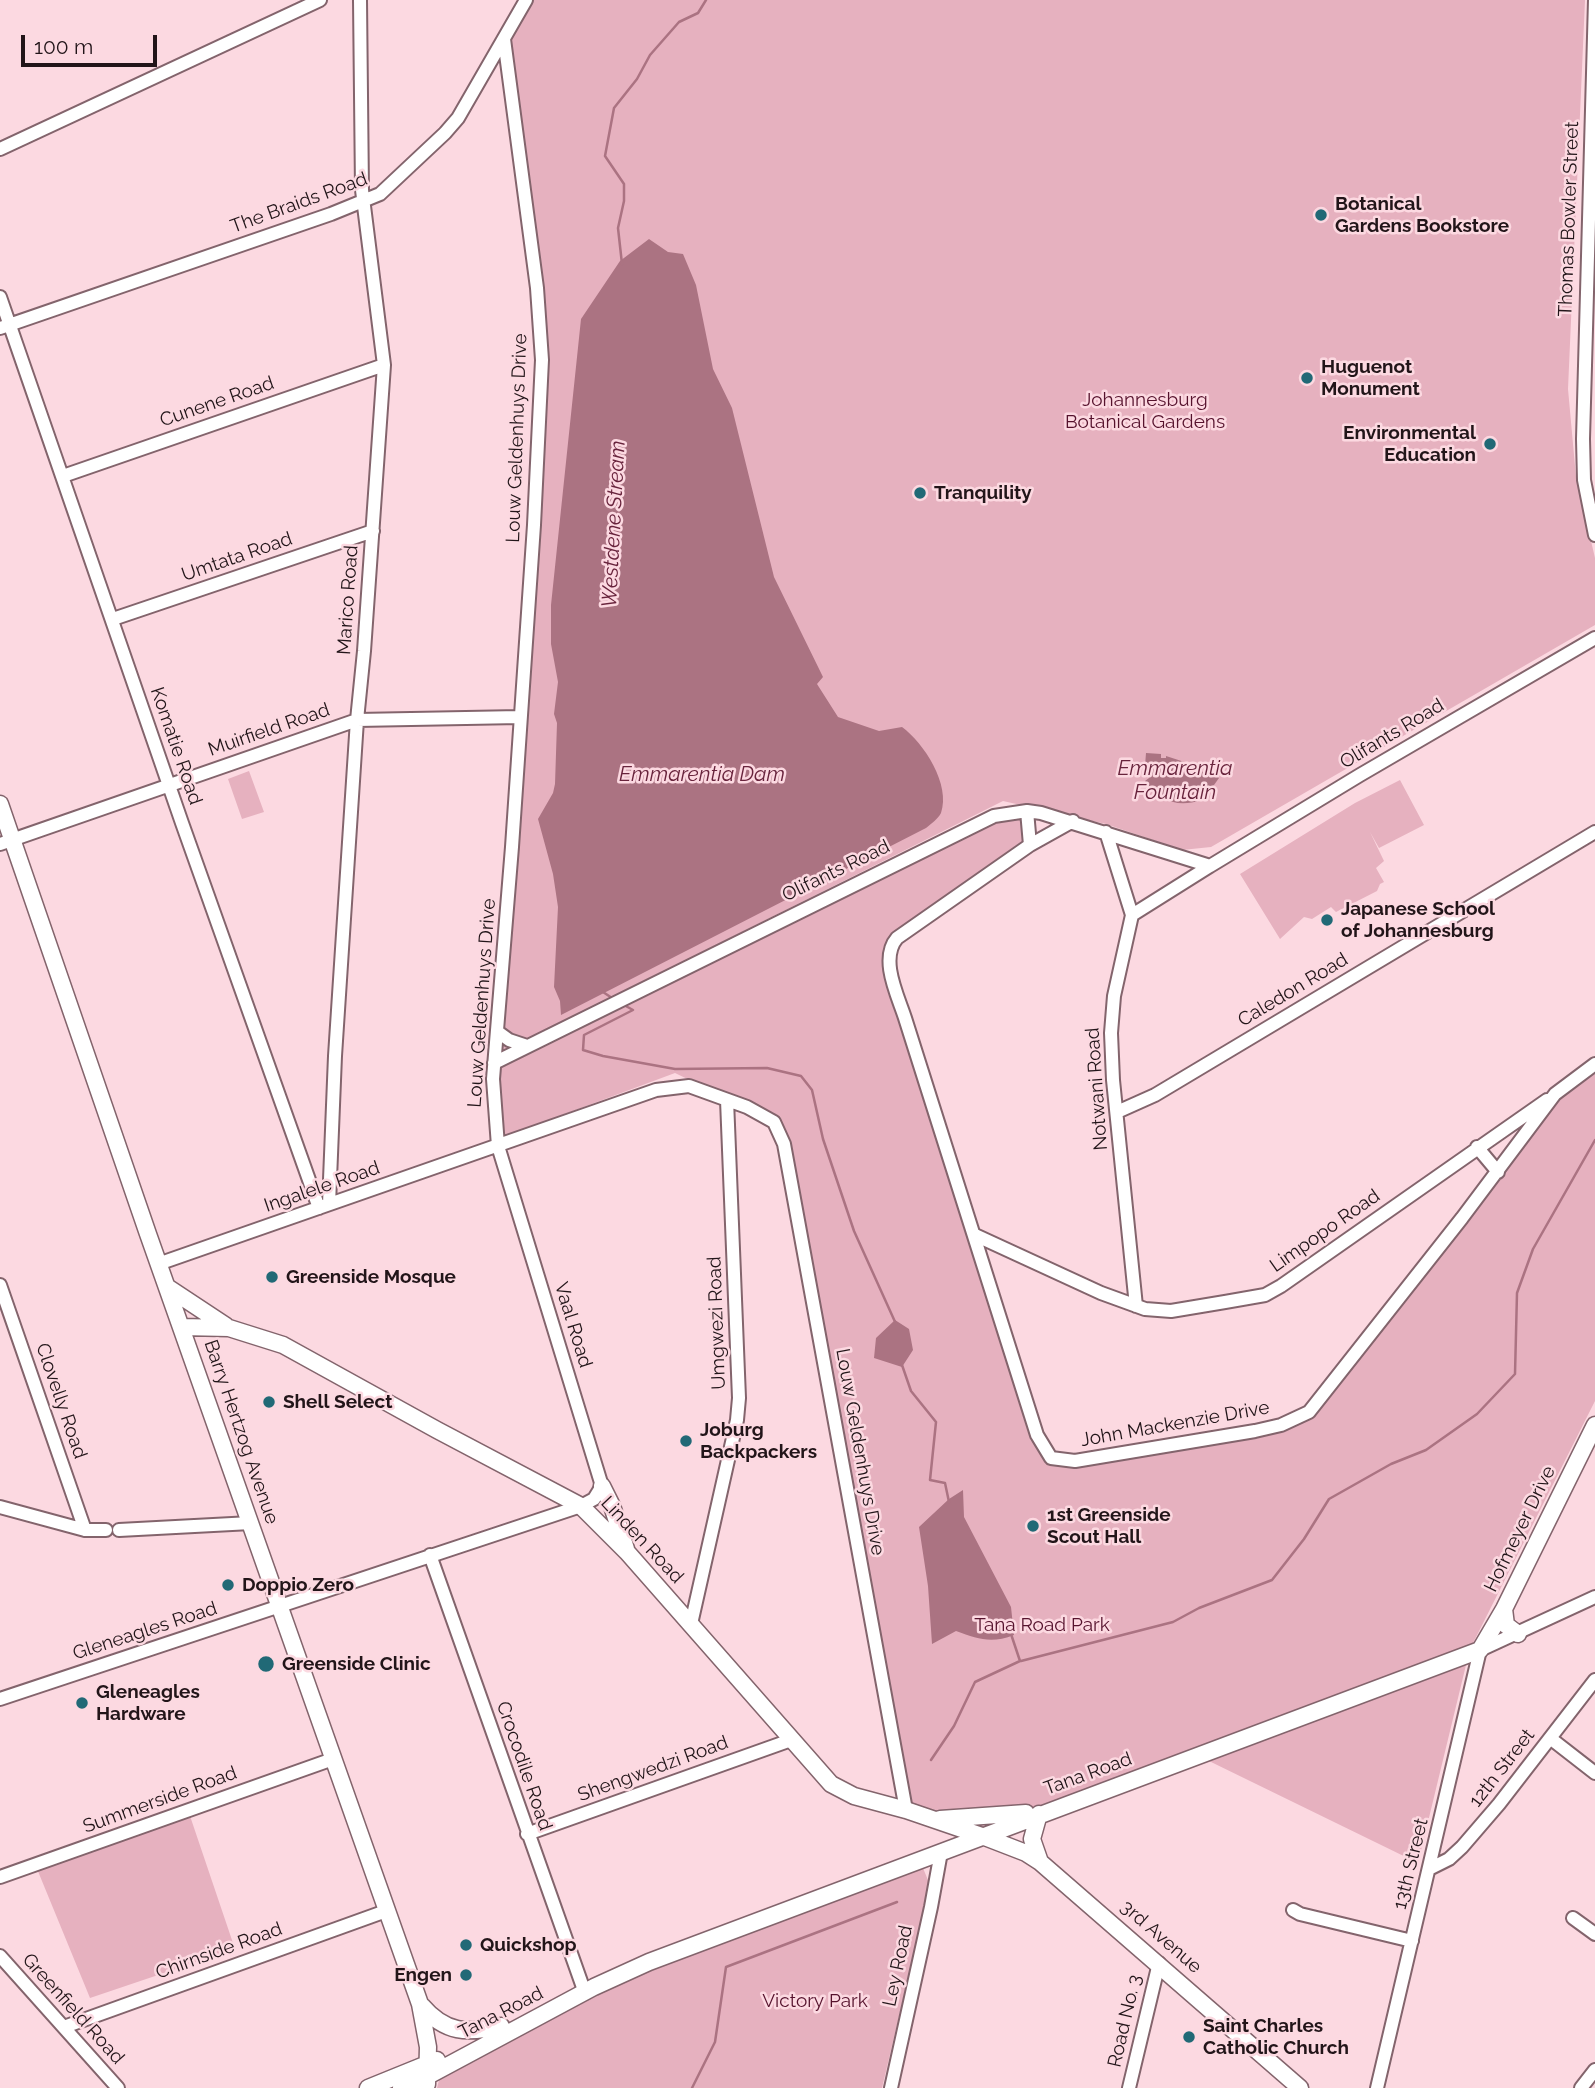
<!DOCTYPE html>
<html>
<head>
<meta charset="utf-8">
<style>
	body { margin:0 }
	#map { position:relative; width:1595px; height:2088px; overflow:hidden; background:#fcd9e1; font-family:Raleway,sans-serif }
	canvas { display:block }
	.scale { position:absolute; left:21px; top:35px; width:136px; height:32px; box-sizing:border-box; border:4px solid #221519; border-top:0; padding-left:9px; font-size:21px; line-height:24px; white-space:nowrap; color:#221519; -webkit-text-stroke:5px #fcd9e1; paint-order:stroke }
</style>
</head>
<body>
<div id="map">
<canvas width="1595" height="2088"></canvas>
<div class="scale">100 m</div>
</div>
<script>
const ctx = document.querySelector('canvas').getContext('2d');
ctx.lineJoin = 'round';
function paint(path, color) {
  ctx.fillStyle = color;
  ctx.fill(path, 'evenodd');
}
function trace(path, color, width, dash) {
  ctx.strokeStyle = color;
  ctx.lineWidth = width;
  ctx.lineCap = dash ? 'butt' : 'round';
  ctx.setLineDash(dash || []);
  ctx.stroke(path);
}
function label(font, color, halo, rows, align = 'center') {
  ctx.font = font + ' Raleway,sans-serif';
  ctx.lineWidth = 5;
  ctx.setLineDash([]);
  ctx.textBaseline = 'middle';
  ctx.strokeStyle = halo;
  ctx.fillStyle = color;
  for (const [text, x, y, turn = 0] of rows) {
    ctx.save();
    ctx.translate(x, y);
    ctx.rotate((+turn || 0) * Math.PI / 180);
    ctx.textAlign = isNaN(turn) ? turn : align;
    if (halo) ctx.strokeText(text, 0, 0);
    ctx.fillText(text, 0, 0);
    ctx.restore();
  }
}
paint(new Path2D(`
	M528 0H1585L1568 389 1576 477 1595 558V625L1211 847 1182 850 1106 824 1003 801 499 1054 518 716 547 346 504 41Z
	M249 771 264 812 242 819 228 779Z
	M1400 780 1424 825 1379 848 1370 832 1384 861 1376 868 1384 882 1380 884 1377 891 1336 912 1331 907 1312 919 1304 917 1280 939 1240 874 1355 803Z
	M1021 816 1023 847 890 937 884 972 1031 1441 1063 1458 1277 1425 1309 1410 1551 1093 1595 1063V1401L1472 1645 1180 1756 982 1826 903 1800 774 1113 725 1097 675 1073 500 1138 498 1065 989 822Z
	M1466 1665 1418 1863 1209 1761Z
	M189 1813 235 1949 90 1998 35 1864Z
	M923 1868 930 1885 882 2088H437L443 2064 579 1996Z`), '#e6b1bf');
paint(new Path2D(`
	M649 239 668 252 683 254 696 285 713 369 732 408 774 577 823 677 817 684 838 717 879 731 902 727C924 743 951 785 941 813 938 819 931 824 926 828L561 1015 560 1001 554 987 558 907 553 874 538 819 553 793 555 784 557 723 554 714 558 682 551 644V605L581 319 620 261Z
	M1146 753 1161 754V758H1166V756L1200 767 1199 770 1203 772 1205 770 1219 778 1214 785 1199 796 1201 800C1178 808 1159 801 1145 781L1149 778 1145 766Z
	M895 1320 909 1329 913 1350 902 1367 874 1358 876 1338Z
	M963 1490 964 1517 1011 1607 1014 1635C991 1644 978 1639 956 1631L932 1644 928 1586 919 1527 949 1499Z`), '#ab7382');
trace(new Path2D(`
	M622 264 618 228 624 201V184L605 156 614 108 637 79 650 55 679 22 698 13 706 0
	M603 992 615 1000
	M624 1005 633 1010 584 1035 583 1050 603 1056 675 1069 767 1068 801 1076 812 1090 823 1139 854 1231 896 1324
	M902 1365 911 1391 936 1422 930 1480 945 1483 949 1502
	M1021 1661 1173 1622 1199 1608 1272 1580 1304 1539 1329 1499 1391 1464 1426 1450 1477 1414 1515 1374 1517 1293 1533 1249 1595 1140
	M931 1760 954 1726 975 1682 1020 1661 1011 1634
	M692 2088 715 2042 726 1967 897 1902`), '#ab7382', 2.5);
const minor = new Path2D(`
	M1595 0 1583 439 1584 480 1595 535
	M0 149 320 0
	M0 297 182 823 319 1208
	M0 328 331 214 380 194 445 133 458 118 526 0
	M63 476 384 365
	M113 619 373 531
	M1027 811 1030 845 897 938C879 959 898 996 905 1018L1037 1435 1051 1458 1075 1461 1255 1431 1281 1425 1309 1412 1462 1218 1555 1094 1595 1064
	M1106 832 1132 915 1114 996 1111 1033 1113 1080 1136 1306
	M0 844 357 720 520 717
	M1030 845 1073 821
	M1132 915 1210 866
	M498 1032 509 1040 527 1046
	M494 1063 994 816 1027 811 1041 813 1210 866 1360 775 1595 638
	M1117 1112 1155 1095 1595 832
	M1477 1147 1498 1172
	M329 1204 335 1056 357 720 364 651 384 365 362 190 360 0
	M975 1235 1101 1293 1145 1309 1171 1311 1225 1302 1265 1295 1281 1286 1547 1100
	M158 1264 656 1090 689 1086 747 1107 774 1122 784 1144 906 1810
	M0 1285 85 1530
	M0 1507 85 1530H106
	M119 1530 251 1523
	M430 1555 585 1993
	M691 1624 737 1420 739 1398 727 1100
	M0 1699 581 1506 594 1499 602 1486 498 1146 493 1079 512 847 534 525 542 360 537 288 504 39
	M1550 1738 1595 1773
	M527 1834 791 1740
	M1429 1869 1449 1859 1462 1847 1499 1804 1595 1680
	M0 1877 333 1759
	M1293 1910 1300 1914 1412 1941
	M1573 1918 1595 1934
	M0 1956 118 2088
	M64 2027 386 1911
	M891 2088 931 1907 941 1852
	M1129 2088 1159 1963
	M1377 2088 1480 1650 1595 1597
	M1581 2088 1595 2070`);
const major = new Path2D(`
	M0 804 148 1234 420 2004 428 2047 427 2084
	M167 1287 226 1326
	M181 1327 229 1328 283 1345 437 1430 581 1506 627 1552 831 1784 854 1796 906 1810 982 1836 1026 1853 1040 1862 1300 2088
	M602 1486 612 1506 626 1549
	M1504 1609 1506 1625 1518 1634
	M1039 1814 1032 1839 1040 1862
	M940 1819 1026 1813
	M422 2006C445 2033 467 2034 501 2026
	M368 2088 437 2060
	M401 2088 428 2076 594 1987 649 1962 1480 1650 1504 1609 1595 1425`);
trace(minor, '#83646c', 16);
trace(major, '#83646c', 19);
trace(minor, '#fff', 12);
trace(major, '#fff', 16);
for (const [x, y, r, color] of [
	[1321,215,7,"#216976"],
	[1307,378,7,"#216976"],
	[1490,444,7,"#216976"],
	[920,493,7,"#216976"],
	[1327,920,7,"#216976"],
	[272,1277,7,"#216976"],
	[269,1402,7,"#216976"],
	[686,1441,7,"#216976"],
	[1033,1526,7,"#216976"],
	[228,1585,7,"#216976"],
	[266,1664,9,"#216976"],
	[82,1703,7,"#216976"],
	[466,1945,7,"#216976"],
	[466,1975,7,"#216976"],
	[1189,2037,7,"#216976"]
]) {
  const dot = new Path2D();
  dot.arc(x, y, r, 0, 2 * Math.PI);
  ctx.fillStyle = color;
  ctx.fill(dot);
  trace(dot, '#fcd9e1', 2.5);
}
label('19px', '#221519', '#fcd9e1', [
	["The Braids Road",299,203,-20],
	["Thomas Bowler Street",1569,219,-88],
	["Cunene Road",217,402,-19],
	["Louw Geldenhuys Drive",517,438,-88],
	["Umtata Road",237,557,-19],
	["Marico Road",348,600,-86],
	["Muirfield Road",269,730,-19],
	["Olifants Road",1392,734,-31],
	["Komatie Road",176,746,71],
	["Olifants Road",836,871,-26],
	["Caledon Road",1293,990,-31],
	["Louw Geldenhuys Drive",482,1003,-86],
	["Notwani Road",1097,1089,-94],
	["Ingalele Road",322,1187,-19],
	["Limpopo Road",1325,1231,-35],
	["Umgwezi Road",717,1323,-92],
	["Vaal Road",573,1325,73],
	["Clovelly Road",61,1401,71],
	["John Mackenzie Drive",1175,1424,-10],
	["Barry Hertzog Avenue",241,1432,71],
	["Louw Geldenhuys Drive",860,1452,80],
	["Hofmeyer Drive",1520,1529,-64],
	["Linden Road",642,1540,47],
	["Gleneagles Road",145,1631,-18],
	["Crocodile Road",524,1766,71],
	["12th Street",1502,1768,-52],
	["Shengwedzi Road",653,1769,-20],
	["Tana Road",1088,1774,-20],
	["Summerside Road",160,1800,-20],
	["13th Street",1411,1864,-76],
	["3rd Avenue",1161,1937,41],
	["Chirnside Road",219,1951,-20],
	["Ley Road",898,1966,-78],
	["Greenfield Road",73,2009,48],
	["Tana Road",501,2013,-27],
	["Road No. 3",1125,2021,-77]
]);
label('bold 19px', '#221519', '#fcd9e1', [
	["Botanical",1335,204],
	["Gardens Bookstore",1335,226],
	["Huguenot",1321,367],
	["Monument",1321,389],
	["Environmental",1476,433,"right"],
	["Education",1476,455,"right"],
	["Tranquility",934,493],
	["Japanese School",1341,909],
	["of Johannesburg",1341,931],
	["Greenside Mosque",286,1277],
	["Shell Select",283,1402],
	["Joburg",700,1430],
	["Backpackers",700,1452],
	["1st Greenside",1047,1515],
	["Scout Hall",1047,1537],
	["Doppio Zero",242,1585],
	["Greenside Clinic",282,1664],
	["Gleneagles",96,1692],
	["Hardware",96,1714],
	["Quickshop",480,1945],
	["Engen",452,1975,"right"],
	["Saint Charles",1203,2026],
	["Catholic Church",1203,2048]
], 'left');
label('19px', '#56122d', '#fcd9e1', [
	["Johannesburg",1145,400],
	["Botanical Gardens",1145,422],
	["Tana Road Park",1042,1625],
	["Victory Park",815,2001]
]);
label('italic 21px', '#68233c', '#fcd9e1', [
	["Westdene Stream",614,524,-87],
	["Emmarentia",1175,769],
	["Fountain",1175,793],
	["Emmarentia Dam",702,775]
]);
</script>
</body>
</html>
